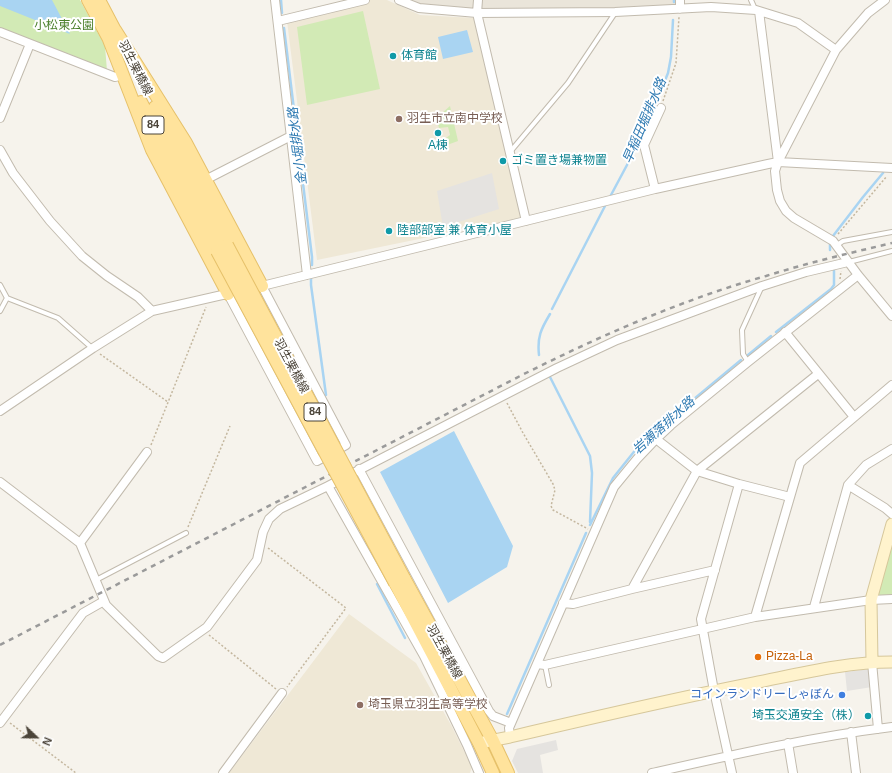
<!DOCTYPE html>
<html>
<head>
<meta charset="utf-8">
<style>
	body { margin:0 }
	#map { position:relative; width:892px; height:773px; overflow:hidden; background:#f6f3ec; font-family:Helvetica,sans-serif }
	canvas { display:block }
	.north { position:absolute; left:16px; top:717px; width:40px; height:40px; -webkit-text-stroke:3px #fff; paint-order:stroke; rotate:112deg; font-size:11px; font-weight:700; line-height:16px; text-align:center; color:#4b4439 }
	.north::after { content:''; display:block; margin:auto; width:14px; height:18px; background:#4b4439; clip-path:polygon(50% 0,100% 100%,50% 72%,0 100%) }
</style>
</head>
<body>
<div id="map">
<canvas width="892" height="773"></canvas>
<div class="north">N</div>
</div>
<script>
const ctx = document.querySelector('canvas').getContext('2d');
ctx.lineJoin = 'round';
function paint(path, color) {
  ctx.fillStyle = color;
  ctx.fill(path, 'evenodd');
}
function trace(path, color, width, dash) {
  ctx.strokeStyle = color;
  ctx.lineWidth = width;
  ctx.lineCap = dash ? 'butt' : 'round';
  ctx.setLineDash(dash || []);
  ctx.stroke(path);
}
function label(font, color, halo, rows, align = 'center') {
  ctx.font = font + ' Helvetica,"Noto Sans JP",sans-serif';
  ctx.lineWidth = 4;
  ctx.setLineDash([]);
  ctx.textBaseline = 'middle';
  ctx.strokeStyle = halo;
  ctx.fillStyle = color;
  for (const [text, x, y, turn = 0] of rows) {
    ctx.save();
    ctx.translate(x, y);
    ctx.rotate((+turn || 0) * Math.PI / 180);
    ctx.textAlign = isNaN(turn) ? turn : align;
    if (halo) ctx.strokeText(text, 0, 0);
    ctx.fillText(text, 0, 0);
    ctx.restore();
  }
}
paint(new Path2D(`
	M399 0H680V9L477 13 419 8Z`), '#eae5da');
paint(new Path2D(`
	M363 0H387L420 15 475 18 521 218 317 260 287 21Z
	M349 614 416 663 451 725 472 767 470 773H229Z`), '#efe8d6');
paint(new Path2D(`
	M0 0H80L105 46 107 71 0 28Z
	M363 11 380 89 307 105 297 27Z
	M450 106 458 141 447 145 446 138 450 135 448 127 439 128 436 116 441 114Z
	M892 543V596H874Z`), '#d2eab5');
paint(new Path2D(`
	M492 173 499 209 443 227 437 191Z
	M869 669 872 687 847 691 845 672Z
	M556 740 558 750 540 755 543 773H518L512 761 517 749Z`), '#e5e3e0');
paint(new Path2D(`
	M0 0H52L70 34 0 6Z
	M467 30 473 52 443 59 438 37Z
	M454 431 513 546 507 567 448 603 380 472Z`), '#a9d4f2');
trace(new Path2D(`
	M281 0 282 13
	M674 2V0
	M284 28 312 257V265
	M611 195 635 150 658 98 668 73 671 57 673 20
	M833 236 863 197 883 173
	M830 250V244
	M311 277V285L326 395
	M552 309 605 206
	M776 332 831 289 834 285V270
	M539 355C537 337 541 329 550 314
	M748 355 771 336
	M550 377 590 456 592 473 590 522
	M590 525 613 478 641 443 741 360
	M377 584 405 638
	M507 714 586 533`), '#a9d4f2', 2.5);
const lane = new Path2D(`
	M751 0 755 9
	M510 152 568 83 615 13
	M837 245 843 241 892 232
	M849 262 892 251
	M0 285 7 298 58 318 92 348
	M0 311 7 298
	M748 362 743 354 742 330 762 286
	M96 580 186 533
	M545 665 549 685`);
const street = new Path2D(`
	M275 0 307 275
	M399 0 419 8 477 13 615 12 711 7 756 10 798 23 836 50
	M478 0 477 13 526 221
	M885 0 868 13 836 50 778 162 775 171 777 190 780 201 786 211 794 218 833 241 858 275 892 316
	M680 9V0
	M759 11 778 162
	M278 21 365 0
	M0 32 115 77 123 75
	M0 118 30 44
	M0 150 13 173 50 221 82 256 107 276 138 297 152 311
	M211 177 291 136
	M655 189 644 145 661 108
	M258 287 655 189 768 164 778 162 892 168
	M228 294 317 461 346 445 262 286
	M785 332 854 417
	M0 411 93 348 152 311 231 293
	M656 439 697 471 739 484 790 497
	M359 469 489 711 493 716 511 723
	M0 482 80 543 106 605 158 656 163 658 207 627 257 560 263 532 269 519 280 509 328 486
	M848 485 885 508 892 514
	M80 543 147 452
	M632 589 715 570
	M563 603 573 604 632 589 697 471 818 374
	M814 607 848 485 866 465 892 449
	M755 617 800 463 892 385
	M872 662 878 729
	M537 664 545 665 755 617 871 600 892 599
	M0 723 83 613 104 601
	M851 732 856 773
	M510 737 509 728 614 487 637 459 656 439 671 425 748 362 858 275
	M788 743 793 773
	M223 773 282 693
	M479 773 467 745 424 656 328 486 557 368 617 340 762 286 806 272 848 262
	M652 773C732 755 811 737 892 727
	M732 773 714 691 701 619 739 484`);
const secondary = new Path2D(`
	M872 662 871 600 892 524
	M479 743 510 737C591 718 672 699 754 683 799 674 846 662 892 662`);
const primary = new Path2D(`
	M88 0 112 45
	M99 0 118 36
	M115 30 186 143 262 286
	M108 37 152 150 228 294
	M141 102 217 251
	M155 107 227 245
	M404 578 493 741 508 773
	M395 583 479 743 493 773`);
trace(lane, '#c2bbae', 6);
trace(street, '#c2bbae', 10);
trace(secondary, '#d6c79b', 13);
trace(primary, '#e6c16a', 14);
trace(new Path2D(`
	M663 101 676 63 679 17
	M838 234 887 176
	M840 279 841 271
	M100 354 168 402
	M507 403 523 433 553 484 555 490 551 506 553 510 588 529
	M151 445 206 307
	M188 527 230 426
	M268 548 346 608 287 687
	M209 635 276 689
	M10 723 76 773`), '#c4b79f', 1.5, [2, 2]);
trace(lane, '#fff', 4);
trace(street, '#fff', 8);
trace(secondary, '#fff3cd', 11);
trace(primary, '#ffe39c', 12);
trace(new Path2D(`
	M0 645 522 375C600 336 681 300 766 276 807 263 850 253 892 243`), '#9a9a9a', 2.5, [5, 5]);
const primaryBridge = new Path2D(`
	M227 245 404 578
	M217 251 395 583`);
trace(primaryBridge, '#e6c16a', 14, []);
trace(primaryBridge, '#ffe39c', 12);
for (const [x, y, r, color] of [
	[393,56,4,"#0f9aa8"],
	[399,119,4,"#8d6e63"],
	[438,133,4,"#0f9aa8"],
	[503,161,4,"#0f9aa8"],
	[389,231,4,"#0f9aa8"],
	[758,657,4,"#e8710a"],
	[842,695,4,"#3f7fe0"],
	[360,705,4,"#8d6e63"],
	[868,716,4,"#0f9aa8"]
]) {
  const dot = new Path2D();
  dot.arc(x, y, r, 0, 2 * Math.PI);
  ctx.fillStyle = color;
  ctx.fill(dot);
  trace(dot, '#fff', 1.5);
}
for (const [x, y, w] of [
	[153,125,22],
	[315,412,22]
]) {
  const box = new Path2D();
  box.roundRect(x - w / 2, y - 9, w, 18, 3);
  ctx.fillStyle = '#fff';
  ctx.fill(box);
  trace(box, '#4b4439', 1);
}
label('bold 11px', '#4b4439', null, [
	["84",153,125],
	["84",315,412]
]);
label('12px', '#4a7f2a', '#fff', [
	["小松東公園",64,26]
]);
label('12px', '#0d838f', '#fff', [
	["体育館",401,56],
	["A棟",438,146,"center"],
	["ゴミ置き場兼物置",511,161],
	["陸部部室 兼 体育小屋",397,231],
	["埼玉交通安全（株）",860,716,"right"]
], 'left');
label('12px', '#4b4439', '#fff', [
	["羽生栗橋線",135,68,63],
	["羽生栗橋線",291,366,62],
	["羽生栗橋線",444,652,61]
]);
label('12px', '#785e54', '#fff', [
	["羽生市立南中学校",407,119],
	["埼玉県立羽生高等学校",368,705]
], 'left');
label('12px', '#c56008', '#fff', [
	["Pizza-La",766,657]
], 'left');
label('12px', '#366cbe', '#fff', [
	["コインランドリーしゃぼん",834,695]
], 'right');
label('italic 13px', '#2e7ab2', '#fff', [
	["早稲田堀排水路",645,121,-67],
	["金小堀排水路",298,146,-97],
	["岩瀬落排水路",664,426,-42]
]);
</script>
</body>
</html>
